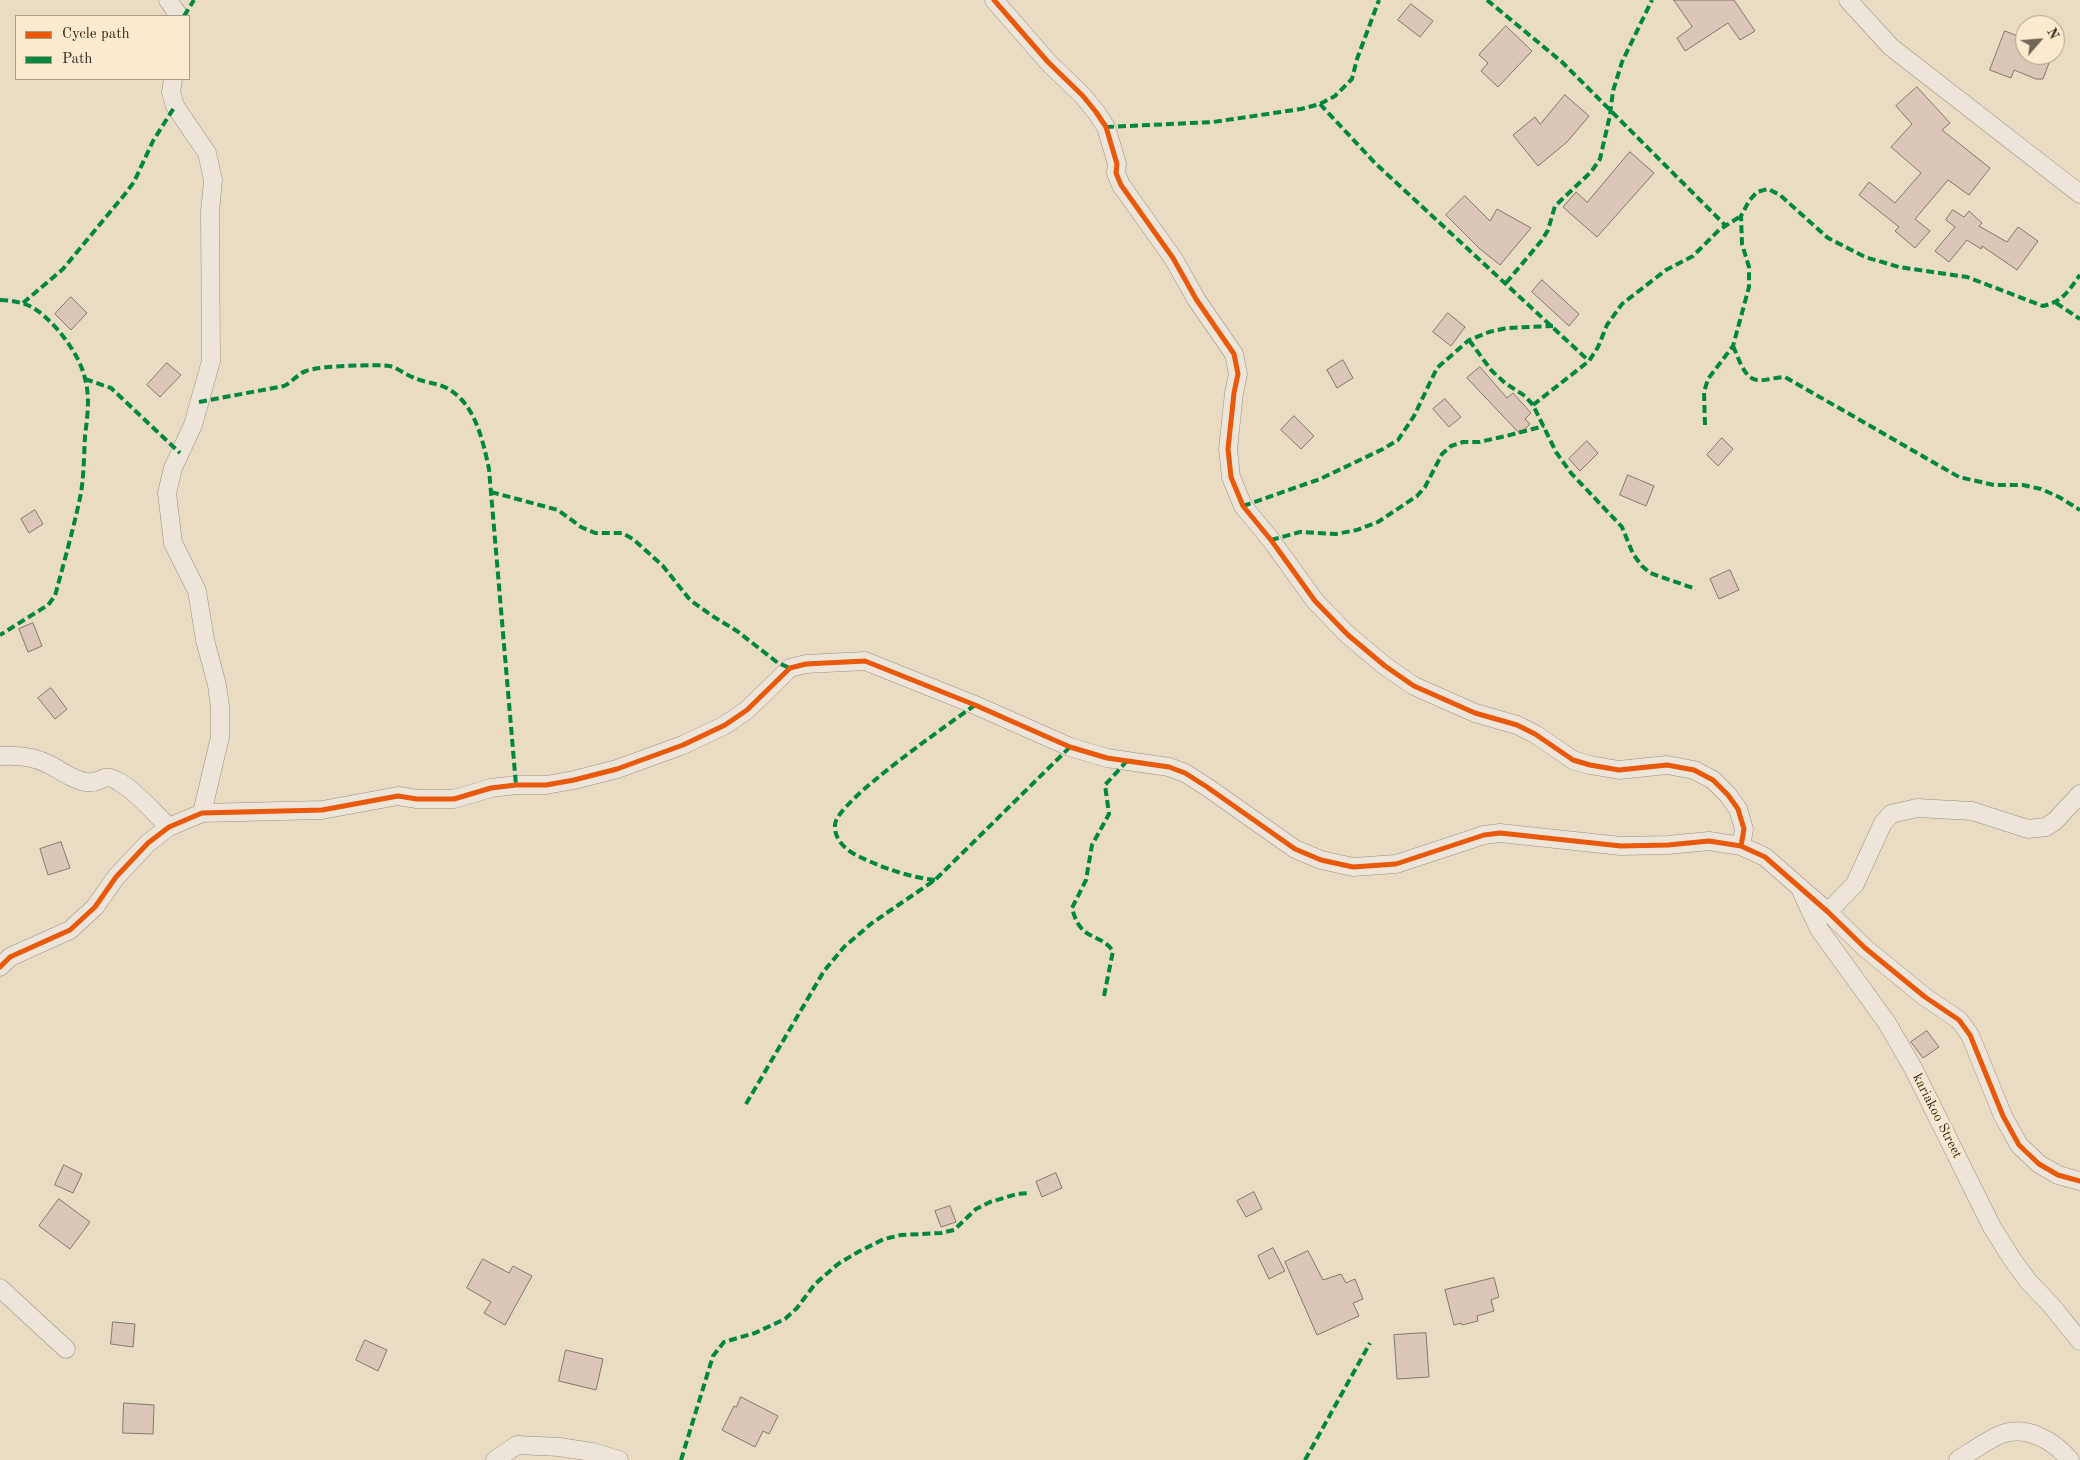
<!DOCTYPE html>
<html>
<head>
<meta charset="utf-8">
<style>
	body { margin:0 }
	#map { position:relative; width:2080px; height:1460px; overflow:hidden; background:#eadbc3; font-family:"Old Standard TT",serif }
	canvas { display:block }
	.legend { position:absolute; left:15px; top:15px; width:175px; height:65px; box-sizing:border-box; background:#fceace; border:1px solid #ab9c87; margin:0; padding:6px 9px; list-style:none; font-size:15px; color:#32261c }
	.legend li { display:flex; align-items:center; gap:10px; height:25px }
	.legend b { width:25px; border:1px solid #ab9c87 }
	.north { position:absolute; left:2015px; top:15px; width:50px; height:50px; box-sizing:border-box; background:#fceace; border:1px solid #ab9c87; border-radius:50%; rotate:63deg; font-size:14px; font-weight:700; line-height:20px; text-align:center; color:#32261c }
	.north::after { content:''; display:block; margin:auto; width:18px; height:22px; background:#726556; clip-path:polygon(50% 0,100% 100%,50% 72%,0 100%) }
</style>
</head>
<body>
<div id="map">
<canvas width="2080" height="1460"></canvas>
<ul class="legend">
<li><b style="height:6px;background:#e8590c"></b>Cycle path</li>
<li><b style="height:6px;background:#00873e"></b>Path</li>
</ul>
<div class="north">N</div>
</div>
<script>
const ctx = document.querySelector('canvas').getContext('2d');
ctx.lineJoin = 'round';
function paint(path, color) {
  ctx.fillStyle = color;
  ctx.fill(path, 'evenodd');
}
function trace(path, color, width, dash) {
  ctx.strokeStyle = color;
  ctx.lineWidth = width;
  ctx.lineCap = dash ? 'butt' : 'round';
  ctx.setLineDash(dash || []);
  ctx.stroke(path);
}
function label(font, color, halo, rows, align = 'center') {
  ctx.font = font + ' "Old Standard TT",serif';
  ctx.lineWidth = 5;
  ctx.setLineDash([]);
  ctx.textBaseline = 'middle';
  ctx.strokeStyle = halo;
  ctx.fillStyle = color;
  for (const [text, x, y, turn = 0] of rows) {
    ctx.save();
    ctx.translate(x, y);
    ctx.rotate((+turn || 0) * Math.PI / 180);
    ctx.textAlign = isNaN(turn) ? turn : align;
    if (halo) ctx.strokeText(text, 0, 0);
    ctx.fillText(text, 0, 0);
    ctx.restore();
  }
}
const building = new Path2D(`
	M1674 0H1734L1755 31 1740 40 1728 23 1685 51 1677 38 1692 27Z
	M1411 4 1433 21 1420 37 1398 20Z
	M1506 26 1532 51 1498 87 1481 71 1488 63 1479 55Z
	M2005 31 2025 39V55H2052L2043 79H2036L2014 70 2011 78 1990 70Z
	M1917 87 1950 123 1942 130 1990 168 1969 195 1948 180 1915 219 1930 231 1915 248 1895 231 1899 227 1859 195 1869 182 1895 203 1921 173 1891 147 1912 124 1896 106Z
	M1565 95 1589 116 1567 142 1538 166 1513 135 1535 117 1540 124Z
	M1630 152 1654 173 1597 237 1563 207 1576 192 1587 202Z
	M1465 196 1490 221 1497 209 1531 228 1500 265 1480 249 1446 215Z
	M1953 210 1964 217 1969 211 1982 223 1979 226 2007 242 2018 227 2038 241 2017 270 1982 246 1981 249 1967 240 1949 262 1935 251 1955 227 1946 220Z
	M1542 280 1579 314 1569 326 1532 292Z
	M71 297 87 313 71 330 55 314Z
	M1448 313 1465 327 1451 346 1433 332Z
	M1343 360 1353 378 1337 388 1327 370Z
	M167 363 181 375 160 397 147 385Z
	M1480 367 1507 398 1513 393 1531 413 1525 419 1530 424 1520 434 1467 378Z
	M1445 399 1461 417 1449 427 1433 409Z
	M1294 416 1314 436 1301 449 1281 430Z
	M1722 438 1733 449 1718 466 1707 455Z
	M1587 441 1598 453 1580 471 1569 459Z
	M1628 475 1654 486 1646 506 1620 495Z
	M35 510 43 524 29 533 21 519Z
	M1730 570 1739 590 1719 599 1710 579Z
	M33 623 42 646 28 652 19 629Z
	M51 688 67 709 55 719 38 698Z
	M61 842 70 868 48 875 40 849Z
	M1927 1031 1939 1047 1923 1058 1911 1042Z
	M64 1165 82 1174 73 1193 55 1185Z
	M1056 1173 1062 1188 1042 1197 1036 1182Z
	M1254 1192 1262 1209 1246 1217 1237 1201Z
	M59 1199 90 1222 70 1249 39 1226Z
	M950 1206 956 1222 941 1227 935 1211Z
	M1273 1248 1285 1271 1269 1279 1258 1256Z
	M1308 1251 1323 1280 1341 1274 1346 1283 1355 1279 1363 1299 1353 1303 1359 1316 1317 1335 1285 1262Z
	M483 1259 509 1273 513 1266 532 1276 505 1325 484 1313 491 1302 467 1288Z
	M1494 1278 1499 1297 1491 1300 1494 1311 1477 1316 1478 1321 1462 1325 1461 1323 1454 1325 1445 1290Z
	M113 1322 135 1324 133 1347 111 1344Z
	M1426 1333 1429 1377 1397 1379 1394 1335Z
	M365 1340 387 1350 378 1371 356 1360Z
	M566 1350 603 1359 596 1390 559 1381Z
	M741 1397 778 1416 769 1434 763 1431 755 1447 722 1430 734 1406 736 1407Z
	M124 1403 154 1405 153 1434 123 1433Z`);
paint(building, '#dbc6b7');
trace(building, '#81786b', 1);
const street = new Path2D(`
	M168 0 179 16
	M994 0 1048 62 1083 96 1096 112 1106 127 1117 164 1116 173 1121 185 1173 258 1196 299 1234 354 1238 374 1234 393 1228 449 1231 477 1243 506 1271 540 1315 601 1348 635 1385 666 1414 686 1475 713 1517 725 1535 734 1573 760 1590 765 1619 770 1667 765 1694 770 1713 780 1728 795 1738 809 1744 829 1741 846
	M1848 0 1891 47 2080 194
	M173 79 171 92 175 106 207 153 213 180 210 212 211 361 193 425 173 468 167 493 173 543 197 591 205 640 217 685 220 707V737L202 813
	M0 756C17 755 33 756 48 764 61 770 72 780 86 782 102 785 102 770 121 783 139 794 154 813 169 827
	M1802 893 1819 929 1887 1023 1913 1068 1992 1227 2012 1259 2028 1281 2051 1305 2080 1341
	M1828 912 1855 884 1883 823 1891 814 1917 808 1972 811 2028 829 2046 827 2055 821 2080 794
	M0 967 10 957 70 930 95 907 116 877 148 843 169 827 202 813 322 810 398 796 417 799H454L491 788 516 785H546L574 780 617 769 683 745 725 725 747 710 790 668 806 664 865 661 975 705 1070 747 1107 758 1169 767 1185 773 1207 787 1295 849 1321 860 1353 867 1396 864 1484 835 1500 833 1621 846 1668 845 1709 841 1741 846 1765 857 1828 912 1865 948 1925 997 1959 1020 1970 1035 2003 1116 2019 1145 2039 1164 2058 1175 2080 1181
	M0 1288 66 1349
	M495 1460 517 1445 559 1447 592 1452 619 1460
	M1958 1460C1972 1451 1987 1440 2002 1434 2027 1425 2054 1441 2070 1460`);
trace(street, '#9a9082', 19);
trace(street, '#ede5d9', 18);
trace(new Path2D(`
	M1487 0 1562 62 1726 226
	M184 16 194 0
	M1320 104 1375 163 1589 361
	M1106 127 1213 122 1301 109 1320 104 1335 96 1352 79 1357 59 1379 0
	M1506 283 1542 240 1548 230 1555 206 1591 172 1600 159 1610 115 1613 91 1622 62 1652 0
	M0 300C28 301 39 309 58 330 71 346 82 362 86 383 90 400 87 419 85 436 84 454 84 474 81 493 74 527 64 562 55 596L48 605 0 635
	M23 303 63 269 125 194 134 182 153 141 175 106
	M2056 303 2080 319
	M1469 340 1491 370 1505 383 1525 396 1533 405 1556 452 1571 473 1622 527 1633 554 1642 566 1650 573 1696 589
	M1733 346C1738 356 1744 379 1757 380 1766 381 1776 377 1785 377L1959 477 1994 485H2023L2041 489 2059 497 2080 510
	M85 379 111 388 180 453
	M199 402 284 386C293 382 297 374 306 371 318 366 376 364 389 366 396 367 403 373 410 376 430 386 443 380 461 399 478 417 484 446 489 469L516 785
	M1533 405 1589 361 1598 347 1607 325 1622 304 1666 270 1693 256 1719 230 1741 216
	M1705 425 1704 392 1708 379 1733 346 1749 287V267L1742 244 1741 216 1749 201 1757 192 1768 189 1780 195 1828 238 1865 257 1899 267 1967 277 2043 306C2064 301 2068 291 2080 275
	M491 492 558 510 581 527 595 533H622L633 539 663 566 690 600 714 617 737 631 778 663 790 668
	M1243 506 1320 479 1383 449 1398 440 1414 416 1437 368 1469 340 1489 332 1507 328 1553 326
	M1271 540 1300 532 1336 534 1357 530 1378 522 1417 496 1425 487 1442 454 1451 446 1463 442H1479L1506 436 1544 426
	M935 880C909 877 886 869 862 858 849 852 834 842 835 825 835 802 952 722 975 705
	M1104 996 1113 951C1098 931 1081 943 1072 908L1086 880 1092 845 1109 814 1105 785 1127 761
	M746 1104 824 971 844 947 872 923 935 880 1070 747
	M681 1460 713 1356 724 1342 755 1333 785 1319 797 1308 815 1284 838 1264 858 1252 884 1239 901 1235 941 1233 954 1230 976 1209 990 1202 1017 1194 1030 1193
	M1305 1460 1370 1343`), '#00873e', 4, [8, 4]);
trace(new Path2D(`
	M994 0 1048 62 1083 96 1096 112 1106 127 1117 164 1116 173 1121 185 1173 258 1196 299 1234 354 1238 374 1234 393 1228 449 1231 477 1243 506 1271 540 1315 601 1348 635 1385 666 1414 686 1475 713 1517 725 1535 734 1573 760 1590 765 1619 770 1667 765 1694 770 1713 780 1728 795 1738 809 1744 829 1741 846
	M0 967 10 957 70 930 95 907 116 877 148 843 169 827 202 813 322 810 398 796 417 799H454L491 788 516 785H546L574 780 617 769 683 745 725 725 747 710 790 668 806 664 865 661 975 705 1070 747 1107 758 1169 767 1185 773 1207 787 1295 849 1321 860 1353 867 1396 864 1484 835 1500 833 1621 846 1668 845 1709 841 1741 846 1765 857 1828 912 1865 948 1925 997 1959 1020 1970 1035 2003 1116 2019 1145 2039 1164 2058 1175 2080 1181`), '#e8590c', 5);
label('14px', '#32261c', '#fceace', [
	["kariakoo Street",1937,1116,63]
]);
</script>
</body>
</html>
